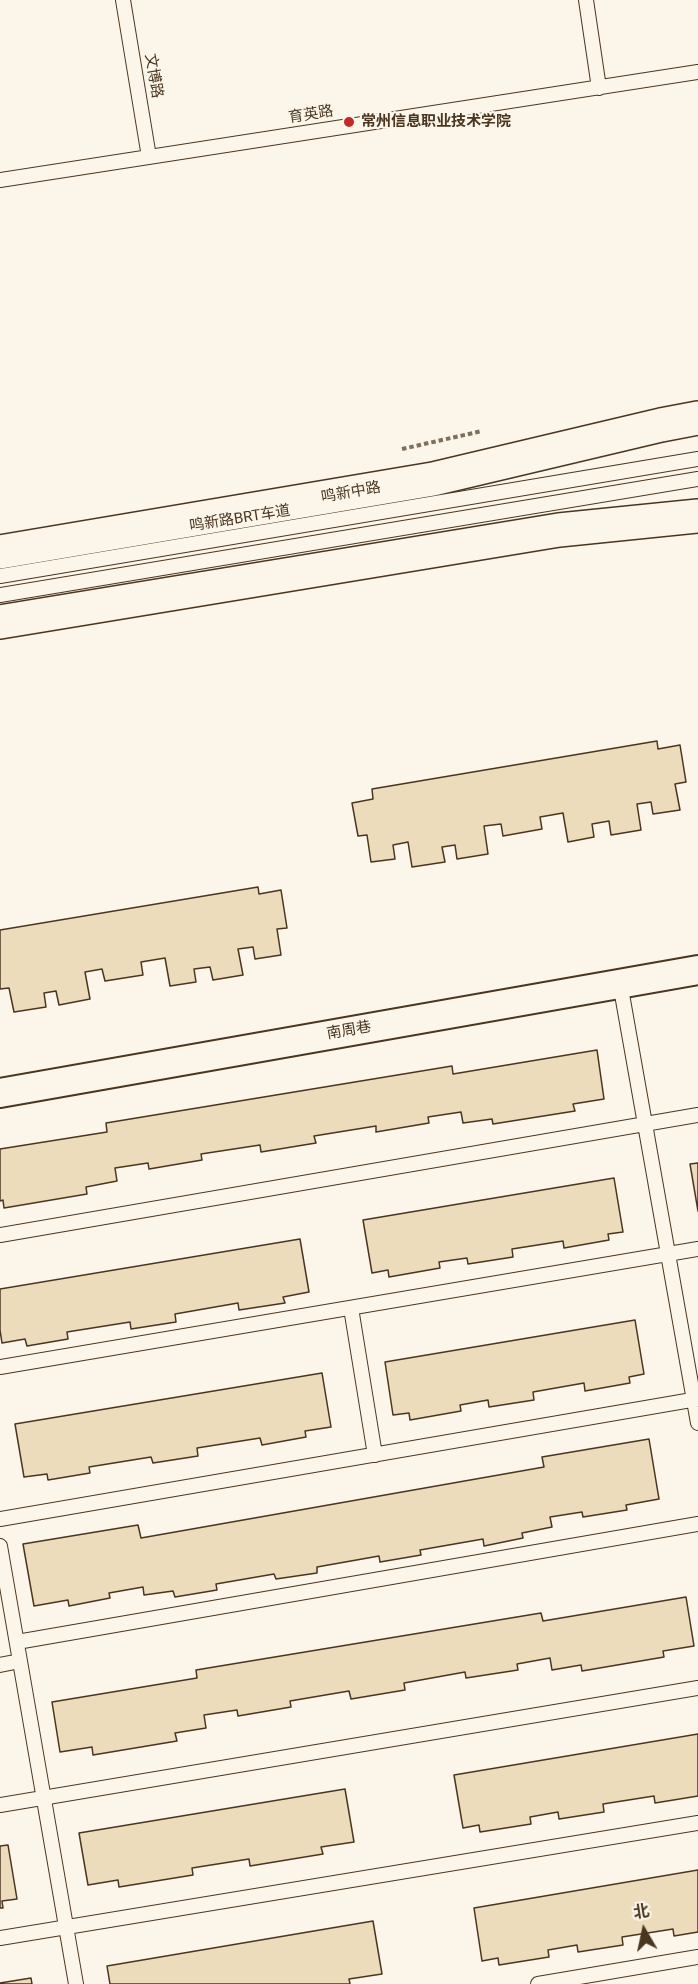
<!DOCTYPE html>
<html>
<head>
<meta charset="utf-8">
<style>
	body { margin:0 }
	#map { position:relative; width:698px; height:1984px; overflow:hidden; background:#fbf6e9; font-family:Roboto,"Noto Sans SC",sans-serif }
	canvas { display:block }
	.north { position:absolute; left:614px; top:1900px; width:60px; height:60px; -webkit-text-stroke:4px #fbf6e9; paint-order:stroke; rotate:351deg; font-size:16px; font-weight:700; line-height:24px; text-align:center; color:#4a3520 }
	.north::after { content:''; display:block; margin:auto; width:21px; height:27px; background:#4a3520; clip-path:polygon(50% 0,100% 100%,50% 72%,0 100%) }
</style>
</head>
<body>
<div id="map">
<canvas width="698" height="1984"></canvas>
<div class="north">北</div>
</div>
<script>
const ctx = document.querySelector('canvas').getContext('2d');
ctx.lineJoin = 'round';
function paint(path, color) {
  ctx.fillStyle = color;
  ctx.fill(path, 'evenodd');
}
function trace(path, color, width, dash) {
  ctx.strokeStyle = color;
  ctx.lineWidth = width;
  ctx.lineCap = dash ? 'butt' : 'round';
  ctx.setLineDash(dash || []);
  ctx.stroke(path);
}
function label(font, color, halo, rows, align = 'center') {
  ctx.font = font + ' Roboto,"Noto Sans SC",sans-serif';
  ctx.lineWidth = 4.5;
  ctx.setLineDash([]);
  ctx.textBaseline = 'middle';
  ctx.strokeStyle = halo;
  ctx.fillStyle = color;
  for (const [text, x, y, turn = 0] of rows) {
    ctx.save();
    ctx.translate(x, y);
    ctx.rotate((+turn || 0) * Math.PI / 180);
    ctx.textAlign = isNaN(turn) ? turn : align;
    if (halo) ctx.strokeText(text, 0, 0);
    ctx.fillText(text, 0, 0);
    ctx.restore();
  }
}
const building = new Path2D(`
	M657 741 658 749 680 745 686 782 675 784 680 810 653 814 651 802 637 804 641 830 611 835 609 821 592 824 594 837 568 842 563 813 540 817 542 829 503 836 501 824 484 826 488 854 457 859 455 845 442 847 445 862 412 867 408 842 393 845 395 859 371 862 367 835 358 836 352 803 373 799 372 789Z
	M258 887 259 894 281 890 287 928 277 929 281 955 255 959 253 947 238 949 243 975 213 980 210 967 194 969 196 982 170 986 165 958 141 962 143 975 105 981 102 969 85 972 90 999 59 1005 56 991 44 993 46 1007 14 1012 9 988 0 989V930Z
	M597 1050 604 1099 573 1104 575 1111 493 1124 492 1119 463 1123 461 1112 428 1117 429 1123 376 1132V1126L314 1136 316 1143 261 1152 260 1145 201 1154 202 1160 149 1169 148 1163 115 1168 117 1181 86 1187 87 1194 4 1208 3 1200 0 1201V1149L107 1132 106 1123 452 1066 453 1074Z
	M698 1163V1211L690 1164Z
	M614 1178 623 1232 608 1234 609 1240 564 1248 563 1241 512 1249 513 1257 468 1264 467 1258 439 1262 440 1268 389 1277 388 1270 372 1273 363 1220Z
	M300 1239 309 1292 283 1297 285 1303 239 1310 238 1303 175 1314 176 1322 131 1329 130 1322 67 1332 68 1339 27 1346 25 1339 2 1343 0 1330V1289Z
	M635 1320 644 1374 629 1377 630 1383 585 1391 584 1383 533 1392 534 1400 489 1407 488 1400 460 1405 461 1411 410 1420 409 1413 393 1415 385 1362Z
	M322 1373 331 1427 305 1431 306 1437 262 1445 260 1438 197 1448 198 1456 153 1463 151 1457 89 1467 90 1473 48 1480 47 1474 24 1477 15 1424Z
	M649 1439 659 1499 626 1505 627 1510 583 1517 582 1512 550 1517 552 1527 522 1533 523 1538 484 1546 483 1539 420 1550 421 1555 380 1562 379 1556 317 1567V1573L276 1579 274 1574 216 1584 217 1590 175 1597 173 1591 144 1595 143 1587 109 1593 110 1598 69 1606 68 1600 34 1606 23 1544 138 1525 141 1538 544 1467 542 1457Z
	M686 1597 694 1646 663 1651 664 1657 582 1671 581 1665 552 1670 550 1658 517 1664 518 1670 466 1678 465 1672 404 1683 405 1690 351 1699 349 1691 290 1701 291 1707 238 1716 237 1710 204 1715 206 1728 175 1733 177 1741 93 1755 92 1747 60 1752 52 1702 197 1678 196 1670 541 1613 543 1621Z
	M698 1734V1796L655 1803 654 1796 603 1804 604 1812 559 1819 558 1812 530 1817 531 1824 480 1832 479 1825 463 1828 454 1775Z
	M345 1789 354 1842 321 1847 323 1854 250 1866 249 1859 192 1868 193 1875 119 1887 118 1880 88 1885 79 1833Z
	M8 1845 17 1899 2 1901 3 1908H0V1846Z
	M698 1870V1932L674 1936 673 1929 622 1937 623 1945 578 1952 577 1945 548 1950 549 1957 499 1965 498 1958 482 1961 474 1908Z
	M373 1921 382 1974 349 1979 350 1984H110L107 1966Z
	M31 1978 32 1984H0V1983Z`);
paint(building, '#ecdcbc');
trace(building, '#4a3520', 1.5);
const lane = new Path2D(`
	M123 0 149 157
	M586 0 599 88
	M0 180 698 72
	M0 576 698 459
	M0 595 698 479
	M620 983 698 1423
	M0 1235 698 1115
	M351 1308 375 1455
	M0 1367 698 1249
	M0 1519 698 1399
	M0 1546 76 1984
	M17 1642 698 1524
	M0 1665 20 1661
	M0 1805 698 1688
	M0 1938 698 1823
	M538 1984 698 1957`);
const street = new Path2D(`
	M0 1093 698 970`);
const secondary = new Path2D(`
	M0 552 433 479 661 425 698 418
	M0 622 559 530 698 516`);
trace(lane, '#4a3520', 16);
trace(street, '#4a3520', 32);
trace(secondary, '#4a3520', 36);
trace(new Path2D(`
	M402 449 482 431`), '#7f6f5c', 4, [4.5, 3]);
trace(lane, '#fbf6e9', 14);
trace(street, '#fbf6e9', 28);
trace(secondary, '#fbf6e9', 33);
for (const [x, y, r, color] of [
	[349,122,6,"#c62828"]
]) {
  const dot = new Path2D();
  dot.arc(x, y, r, 0, 2 * Math.PI);
  ctx.fillStyle = color;
  ctx.fill(dot);
  trace(dot, '#fbf6e9', 2);
}
label('15px', '#4a3520', '#fbf6e9', [
	["文博路",153,76,80],
	["育英路",311,115,-9],
	["鸣新中路",351,493,-10],
	["鸣新路BRT车道",240,519,-9],
	["南周巷",349,1031,-10]
]);
label('bold 15px', '#4a3520', '#fbf6e9', [
	["常州信息职业技术学院",361,122]
], 'left');
</script>
</body>
</html>
